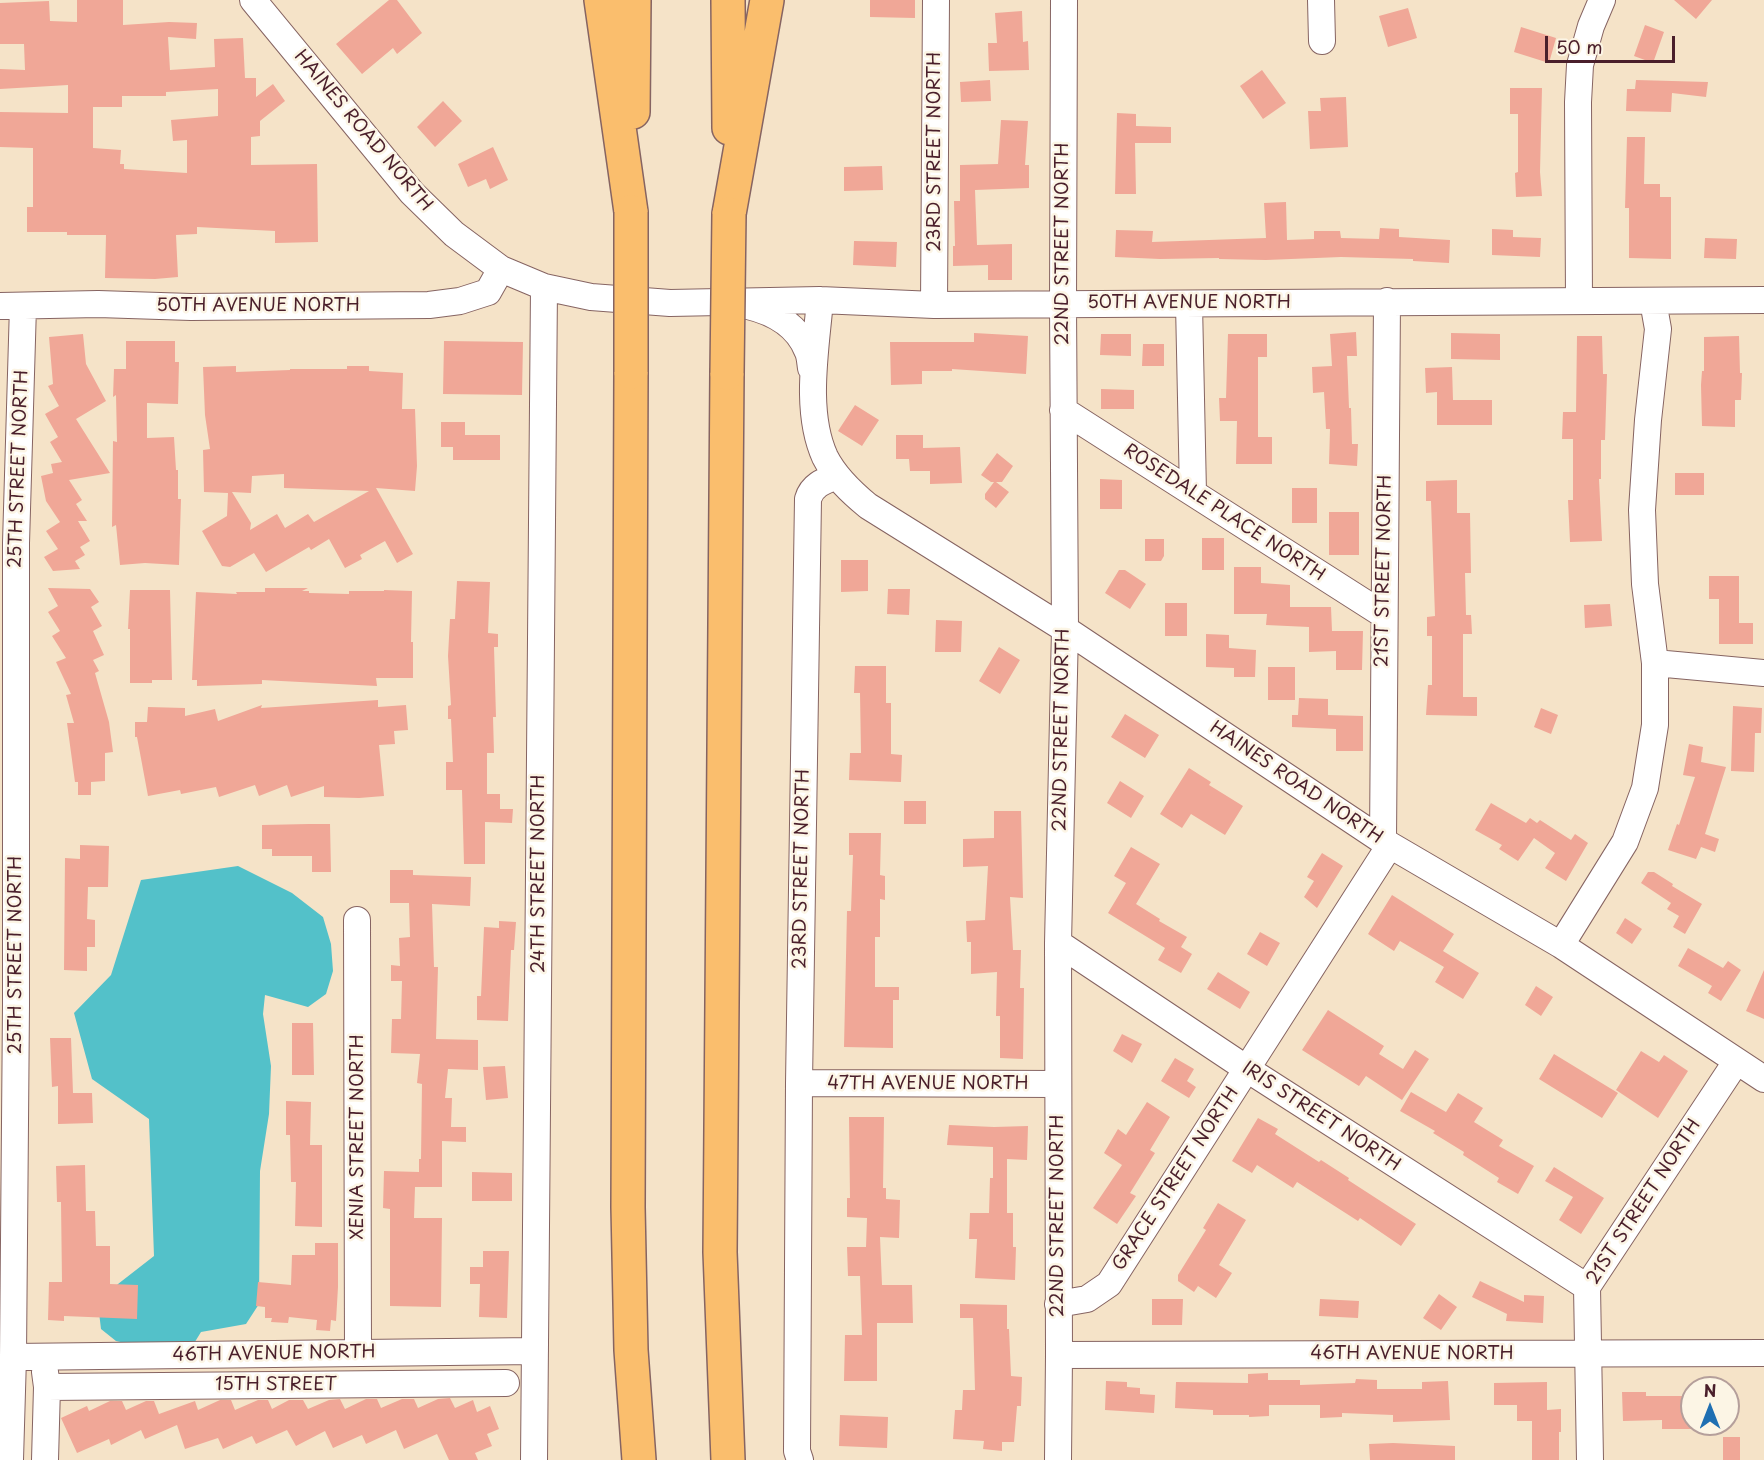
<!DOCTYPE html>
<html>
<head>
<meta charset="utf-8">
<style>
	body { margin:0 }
	#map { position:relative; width:1764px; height:1460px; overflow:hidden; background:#f5e3c8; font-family:"Playpen Sans",sans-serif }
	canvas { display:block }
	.north { position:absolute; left:1680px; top:1376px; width:60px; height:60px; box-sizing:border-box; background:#fcf5e5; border:2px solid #b59f9b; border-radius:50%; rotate:0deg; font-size:16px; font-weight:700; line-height:24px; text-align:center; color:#4a1f2b }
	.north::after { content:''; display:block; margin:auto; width:21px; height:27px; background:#1f6fb2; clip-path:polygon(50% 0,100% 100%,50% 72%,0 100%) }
	.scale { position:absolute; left:1545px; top:36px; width:130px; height:27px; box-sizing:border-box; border:3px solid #4a1f2b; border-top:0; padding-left:8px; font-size:18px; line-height:21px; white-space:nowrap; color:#4a1f2b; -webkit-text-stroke:4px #fcf5e5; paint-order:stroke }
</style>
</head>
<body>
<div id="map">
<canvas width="1764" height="1460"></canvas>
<div class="north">N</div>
<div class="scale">50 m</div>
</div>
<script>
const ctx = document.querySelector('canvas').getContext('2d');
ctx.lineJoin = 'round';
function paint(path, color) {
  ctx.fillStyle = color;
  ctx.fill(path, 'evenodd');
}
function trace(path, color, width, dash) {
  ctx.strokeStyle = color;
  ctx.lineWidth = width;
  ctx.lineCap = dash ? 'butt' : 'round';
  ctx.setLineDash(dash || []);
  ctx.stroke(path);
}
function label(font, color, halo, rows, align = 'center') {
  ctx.font = font + ' "Playpen Sans",sans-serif';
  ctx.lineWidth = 5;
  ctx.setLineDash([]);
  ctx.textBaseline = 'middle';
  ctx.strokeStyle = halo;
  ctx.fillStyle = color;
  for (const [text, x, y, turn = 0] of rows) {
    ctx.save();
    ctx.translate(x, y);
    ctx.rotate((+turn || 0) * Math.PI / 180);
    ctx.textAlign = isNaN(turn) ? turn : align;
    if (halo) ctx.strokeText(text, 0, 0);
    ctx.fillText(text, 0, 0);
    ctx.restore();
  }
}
paint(new Path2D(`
	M238 866 292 893 323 917 331 944 333 971 326 994 308 1007 265 995 263 1014 271 1066 269 1114 260 1171 259 1304 246 1324 201 1332 193 1345H134L116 1341 101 1329 98 1304 118 1284 154 1256 149 1119 92 1079 74 1013 111 975 141 880Z`), '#53c1c9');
paint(new Path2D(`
	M77 0H123V25L169 22 197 23 196 39 168 37 170 70 215 67 214 39 243 38 245 78H256V97L273 84 285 101 260 121V136L251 137V165L317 164 318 242 275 243V231L197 227V234L176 235 178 277 155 279 105 278 106 235H67V232H27V207H33V148L0 147V112L68 113V85L0 89V69L25 70 24 44H0V3L49 1 50 21 77 22ZM218 89V116L171 120 173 141 187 140V173L124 169V164H120L121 150 93 148V107H122V96H166V92Z
	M389 0H397L422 33 397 54 393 48 362 74 336 44Z
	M870 0H915V18L870 17Z
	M1674 0H1712L1696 19Z
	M1408 8 1417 38 1388 47 1379 16Z
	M1022 11 1023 42 1028 41 1029 70 989 71 988 43H997L995 13Z
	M1645 25 1664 32 1653 63 1634 56Z
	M1521 27 1556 38 1549 63 1514 52Z
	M1262 70 1286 103 1263 119 1240 86Z
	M990 80 991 101 961 102 960 82Z
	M1636 80 1708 82 1706 97 1672 93 1671 112 1626 111 1627 89H1635Z
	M1510 88H1542L1540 172 1542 196 1516 197 1515 173 1518 172V114H1510Z
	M1346 97 1348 147 1310 149 1308 111H1321L1320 98Z
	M443 101 462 121 435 147 417 127Z
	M1117 113 1136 114V126L1171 127V143H1135L1136 194H1115Z
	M1001 120 1028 121 1025 165H1029V188L975 190 977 245 1012 244V280H988V265L953 266V246H955L954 201H960V165L998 164Z
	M1627 137H1645L1644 184H1660V197H1671V259L1629 258V208H1625Z
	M493 147 508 180 490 189 486 179 468 187 458 164Z
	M882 166 883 190 844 191V167Z
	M1286 202 1287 240 1314 239V231H1340L1341 238 1379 239 1380 228 1399 229V237L1450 240 1449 263 1413 261V259L1341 257 1266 260 1219 259V258L1160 259 1115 257 1116 230 1153 231 1152 242 1266 238 1264 203Z
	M1492 229 1513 230V237L1541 238 1540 257 1492 255Z
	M1705 238 1737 239 1736 259 1704 258Z
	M854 241 897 242 896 267 853 265Z
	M1356 332 1357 356H1347L1349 408H1351L1352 444H1358L1357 466 1329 464 1330 429H1326L1324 392 1313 393 1312 367 1332 366 1330 334Z
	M974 333 1028 336 1026 374 952 369V371H922V384L891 385 890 342H974Z
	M1451 333 1500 334V360L1451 359Z
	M83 334 86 364 106 401 76 419 110 473 69 480 82 500 76 504 87 521H78L90 541 80 547 85 555 75 561 80 569 53 571 44 557 58 549 46 531 60 522 46 501 41 476 53 473 51 464 62 462 50 442 58 437 45 414 59 406 48 386 53 384 49 337Z
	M1101 334H1131V356L1100 355Z
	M1228 334H1267V357H1258V437H1272V464H1236L1237 421H1220L1219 398H1226Z
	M1577 336H1602L1603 374H1607L1605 440H1601V479H1599L1602 541 1570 542 1568 500H1573V439H1562L1563 412H1576Z
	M1739 336 1740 373H1742L1741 400H1735V427L1702 426 1701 385 1702 371H1704V337Z
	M126 341H175V362H179L178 404 147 403V438L174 437 176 470H178V499H181L179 565 145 563 120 565 116 525 112 527 113 441 117 442 116 395 113 397 114 369H126Z
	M444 341 523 342 522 395 443 394Z
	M1143 344H1164V366H1142Z
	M236 366V372L290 370V369H347V366H369V371L403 373 402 409H415L417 466 415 491 376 488 413 554 397 563 385 541 360 555 362 559 345 568 329 539 311 550 309 547 266 572 254 553 230 567 222 566 202 531 227 516 228 493 204 492 203 450 210 449 205 415 203 367ZM284 474V488L369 491 314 522 308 514 285 528 277 514 250 530 251 523 232 492 251 493 252 476Z
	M1452 367 1453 400H1492V425H1437V392L1426 393 1425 368Z
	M1101 389 1134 390V409H1101Z
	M855 405 879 420 862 446 838 431Z
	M441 422H465V435H500V460H453V447H441Z
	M896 435H923V448L960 447 962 483 930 484V471H910L909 459H896Z
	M997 453 1013 466 1002 482H996L1009 492 996 508 985 499V494L994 482H991L981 475Z
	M1675 473H1704V495H1675Z
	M1100 479 1122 480V509H1100Z
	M1457 480V513H1470L1471 573H1465L1466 615H1471L1472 634H1463V697H1477V716L1426 715 1428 685H1432V636H1427V617L1435 616 1431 501H1426V481Z
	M1292 488H1317V523H1292Z
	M1329 512H1359V555H1329Z
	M1202 538H1224V570H1202Z
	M1145 539H1164V556L1161 561H1145Z
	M841 560H868V591L841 592Z
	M1234 567H1261V583L1290 585V607H1331L1332 631H1363L1362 670H1336V651L1309 652V627L1266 625 1267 614H1234Z
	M1119 570H1125L1146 584 1130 609 1105 593Z
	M1709 576H1739V623H1753V644H1719V599H1709Z
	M457 581 490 582 488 633 498 634V647H494L496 717H493L494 753H487V794H500V809H513L512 823 485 822V864H464L462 790H446V762H453L451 719H448V706L451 705 448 656 450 619H455Z
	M48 588 90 589 99 602 91 607 102 626 93 631 104 655 93 660 99 671 95 673 109 722 113 752 105 753V781L91 782V795H78V782H75L67 723H74L66 695 71 694 56 662 66 658 52 636 60 631 48 612 58 606Z
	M265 588H308L302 591H309V593L349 594V591H384V590L412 591 411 642H413V678H376L377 686 262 680V684L197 686V680H192L196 592 237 594 236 592H265Z
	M888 589H910L909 615 887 614Z
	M130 590H170L172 680H152V683H130V629H128Z
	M1165 603H1187V636H1165Z
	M1610 604 1612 626 1585 628 1584 605Z
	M936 620 962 621 961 652H935Z
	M1206 634 1229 635V648L1256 650 1255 677H1234V668L1206 667Z
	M999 647 1020 660 1000 694 979 681Z
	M855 666H886V703H891V754L902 755 901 782 849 780 850 753H861L860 693H854Z
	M1268 667H1295V700H1268Z
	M1299 698 1328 699V715L1363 716V751H1336V729L1292 727V715H1298Z
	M378 700V707L406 705 408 730 394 731 395 744 379 745 384 796 359 798 324 797V786L291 797 287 785 259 796 255 785 219 797 216 787 181 794 180 790 148 796 137 737H135V722H147L148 707 185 708V716L215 709 218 721 262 705 261 708Z
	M1733 706 1762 708 1761 733H1755L1754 772 1731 771Z
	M1541 708 1558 715 1551 734 1534 727Z
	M1125 714 1159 735 1145 758 1111 737Z
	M1689 744 1703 747 1701 762 1726 767 1705 834 1719 839 1715 852 1701 847 1696 859 1668 850 1677 824 1679 825 1695 777 1683 775Z
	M1189 768 1211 782 1209 785 1243 806 1225 835 1191 814 1182 828 1160 814Z
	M1120 781 1144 796 1131 818 1107 803Z
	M904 801H926V824H904Z
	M1491 803 1526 823 1530 818 1537 823 1540 820 1571 840 1575 834 1588 843 1566 881 1545 868 1555 853 1534 838 1518 861 1499 849 1502 845 1475 830Z
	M994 811H1021L1023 898 1010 897 1013 950H1021L1020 988H1024L1023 1059 1000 1058V1016H996L997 972 971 974V942H967L966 921 985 920 988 866 963 867V839L994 838Z
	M309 824H330L331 872H312V856H272V849H262V825Z
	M849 833H881L880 875 885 876V900L880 899V937H875V987H899V1000H893V1048L844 1047 847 911H851L853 855H849Z
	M80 845 109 846 108 887H88L87 919 95 920V947H87V971L64 970 65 858 80 859Z
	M1131 847 1160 864 1136 904 1160 919 1159 921 1187 937 1181 947 1192 954 1181 973 1158 960 1165 948 1108 913 1126 883 1114 876Z
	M1322 853 1343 866 1317 908 1304 897 1314 881 1307 877Z
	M390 870H413V875L471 877 470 906 432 904 434 967H438L436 1039 478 1040V1070L448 1069 445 1098H452L451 1127H466V1142L442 1141V1187H415L414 1218H442L441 1307 390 1306V1209L383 1208 384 1171 419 1172V1159H421L422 1084 417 1083 420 1054 391 1053 392 1019H401L402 981H391V965L400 966 399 938 410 937 409 903H390Z
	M1648 872H1654L1673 884 1672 886 1702 904 1685 934 1673 927 1679 916 1667 909 1671 903 1641 883Z
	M1392 895 1454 934 1443 951 1479 973 1463 999 1435 982 1444 967 1400 941 1394 951 1368 934Z
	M1625 918 1642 929 1632 944 1616 933Z
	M499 921 516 922 514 950H511L508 1021 477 1020V996H481L484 927 499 928Z
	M1260 932 1280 943 1267 966 1247 954Z
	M1688 948 1723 968 1728 961 1741 970 1721 1001 1708 993 1712 986 1678 966Z
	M1764 970V1019L1746 1011Z
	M1218 972 1250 992 1240 1009 1207 989Z
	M1536 986 1553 997 1541 1016 1525 1005Z
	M1328 1010 1384 1046 1379 1054 1403 1069 1415 1050 1429 1059 1402 1100 1366 1076 1359 1086 1302 1050Z
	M292 1023H313L314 1075H292Z
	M1122 1034 1142 1044 1132 1063 1113 1051Z
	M50 1038H71L73 1093H92L93 1123 58 1124V1086L52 1087Z
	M1641 1051 1659 1062 1664 1055 1688 1071 1658 1118 1616 1090Z
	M1554 1054 1618 1093 1602 1118 1539 1079Z
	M1175 1058 1194 1069 1187 1081 1196 1087 1189 1098 1161 1081Z
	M505 1066 508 1098 486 1100 483 1067Z
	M1411 1092 1446 1112 1458 1093 1483 1108 1474 1122 1503 1140 1499 1146 1534 1166 1518 1194 1497 1182 1499 1178 1463 1155 1464 1152 1433 1133 1435 1131 1400 1111Z
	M286 1101 311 1102 310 1145H322V1227L295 1226 296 1182H291L290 1135H286Z
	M1147 1102 1170 1117 1150 1150 1155 1153 1130 1193 1136 1196 1117 1224 1093 1208 1122 1165 1104 1153 1118 1129 1126 1135Z
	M849 1117H884L883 1188H886V1199L900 1200 899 1238 880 1237 882 1285H912L913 1323H877V1381H844L845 1335H862L860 1276H848L847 1247H866L867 1218 847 1217V1198H850Z
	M1258 1118 1278 1129 1275 1134 1319 1162 1321 1160 1349 1178 1348 1180 1416 1224 1401 1246 1360 1218 1358 1221 1297 1182 1293 1188 1257 1165 1252 1173 1232 1161Z
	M949 1125 994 1127 1028 1126 1027 1160 1007 1159V1213H1013V1247H1016L1015 1280 975 1278 977 1239H969L970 1213H989L990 1178H993V1147L947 1145Z
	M85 1165 86 1211H95L96 1246H110V1284L138 1285 137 1319 64 1316V1321L48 1320 49 1282H62L61 1202H57L56 1166Z
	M1554 1167 1604 1198 1581 1234 1559 1220 1573 1197 1545 1181Z
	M472 1172 512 1173V1201H472Z
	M1218 1203 1246 1220 1219 1265 1232 1273 1216 1298 1198 1286 1194 1292 1178 1281V1275L1206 1230 1203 1228Z
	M315 1243H338V1287L336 1321 331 1320 330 1331 316 1330 317 1320 289 1317 288 1323 271 1322 272 1318H265V1307L256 1306 258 1282 291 1285 292 1255H315Z
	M483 1251H509L507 1318 479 1317 480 1284H470V1267H483Z
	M1480 1281 1524 1302V1295L1544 1296 1543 1323 1506 1321 1507 1314 1472 1297Z
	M1439 1294 1457 1307 1441 1330 1423 1318Z
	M1152 1299H1183L1182 1325H1152Z
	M1320 1299 1359 1301 1358 1318 1319 1316Z
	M960 1304 1007 1305V1329H1009L1011 1376 1022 1377 1021 1406H1017L1014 1442H1002V1451L983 1449 984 1441 953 1439 955 1410H962L963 1390H975L973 1318H960Z
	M1268 1373V1380H1300V1385L1355 1383 1356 1379 1377 1380V1389H1422V1382L1448 1381 1450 1420 1393 1422V1415L1342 1413V1417L1320 1418V1405H1269V1416L1249 1417V1415H1213V1410L1175 1408 1176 1382 1248 1383V1374Z
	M1106 1381 1127 1382V1387L1140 1388V1394L1155 1395 1154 1413 1105 1410Z
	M1547 1382V1410L1561 1409V1432H1559V1460H1532V1421H1517V1405H1494V1383Z
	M1622 1392H1646V1396H1692V1429H1662V1420L1623 1421Z
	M450 1398 455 1408 473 1400 477 1412 490 1406 499 1429 487 1434 492 1446 475 1453 478 1460H449L437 1434 404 1449 396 1430 366 1444 362 1435 333 1448 325 1431 296 1446 287 1430 256 1444 252 1436 223 1449 218 1438 185 1449 177 1425 145 1439 141 1430 111 1445 109 1439 77 1453 61 1418 87 1406 89 1411 110 1401H122L126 1410 146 1401H154L159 1414 195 1401 198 1410 220 1400H231L235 1410 258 1400H268L272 1409 289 1400H303L308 1409 329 1400 340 1399 345 1409 366 1399H377L381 1408 402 1399H414L418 1408 438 1399Z
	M840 1415 888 1417 887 1448 839 1446Z
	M1723 1437H1740V1460H1723Z
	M1393 1443 1455 1446V1460H1370L1369 1444Z`), '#f0a797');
const minor = new Path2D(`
	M253 0 412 193 454 234 501 269 544 287 591 297 670 303 820 300 934 305 1764 300
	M1321 0 1322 41
	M820 300C816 349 804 411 825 457 835 477 851 492 868 506L1065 629 1383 841 1561 945 1764 1079
	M1579 301 1578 102 1580 65 1591 26 1602 0
	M1189 304 1193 493
	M934 305 936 0
	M0 306 98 304 191 307 429 305 460 301 488 292 501 269
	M748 306C773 312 797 325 807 350 810 355 810 362 811 368
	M1063 410 1384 615
	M1655 663 1764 673
	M1383 841 1387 301
	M357 920 358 1353
	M1058 943 1247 1069 1587 1287
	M1561 945 1625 842 1645 788 1655 725V663L1645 584 1642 510 1648 420 1658 329 1653 301
	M799 1083 1057 1084
	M1058 1304 1087 1299 1109 1284 1390 845
	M1059 1355 1764 1353
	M13 1357 535 1351
	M47 1387 506 1383
	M10 1460 13 1357 16 1005V543L23 306
	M45 1460 47 1387 45 1372
	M534 1460 544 287
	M800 1460 797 1451 799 1083 808 499C812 485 824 481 837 476
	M1058 1460 1059 1355 1058 943 1065 629 1063 304 1064 0
	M1590 1460 1587 1287 1736 1062`);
const highway = new Path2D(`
	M601 0 631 212
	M728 0 729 128
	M633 112 634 0
	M729 214 767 0
	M631 372 628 1207 631 1350 639 1460
	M727 373 720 1252 728 1460`);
trace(minor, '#866462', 28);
trace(highway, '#866462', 36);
trace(minor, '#fff', 26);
trace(highway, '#fabe6d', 33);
const highwayBridge = new Path2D(`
	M631 372V212
	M727 373 729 214`);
trace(highwayBridge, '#866462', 36, []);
trace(highwayBridge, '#fabe6d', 33);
label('18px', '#4a1f2b', '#fcf5e5', [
	["HAINES ROAD NORTH",363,131,50],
	["23RD STREET NORTH",935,152,-90],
	["22ND STREET NORTH",1063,244,-90],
	["50TH AVENUE NORTH",1189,303],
	["50TH AVENUE NORTH",258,306],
	["25TH STREET NORTH",19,469,-88],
	["ROSEDALE PLACE NORTH",1224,513,33],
	["21ST STREET NORTH",1384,571,-89],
	["22ND STREET NORTH",1062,730,-89],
	["HAINES ROAD NORTH",1296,783,34],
	["23RD STREET NORTH",802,869,-89],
	["24TH STREET NORTH",539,874,-90],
	["25TH STREET NORTH",16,955,-90],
	["47TH AVENUE NORTH",928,1084],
	["IRIS STREET NORTH",1321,1117,33],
	["XENIA STREET NORTH",358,1137,-90],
	["GRACE STREET NORTH",1176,1179,-57],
	["21ST STREET NORTH",1644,1202,-57],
	["22ND STREET NORTH",1058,1216,-90],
	["46TH AVENUE NORTH",274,1354,-1],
	["46TH AVENUE NORTH",1412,1354],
	["15TH STREET",276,1385]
]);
</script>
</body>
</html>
